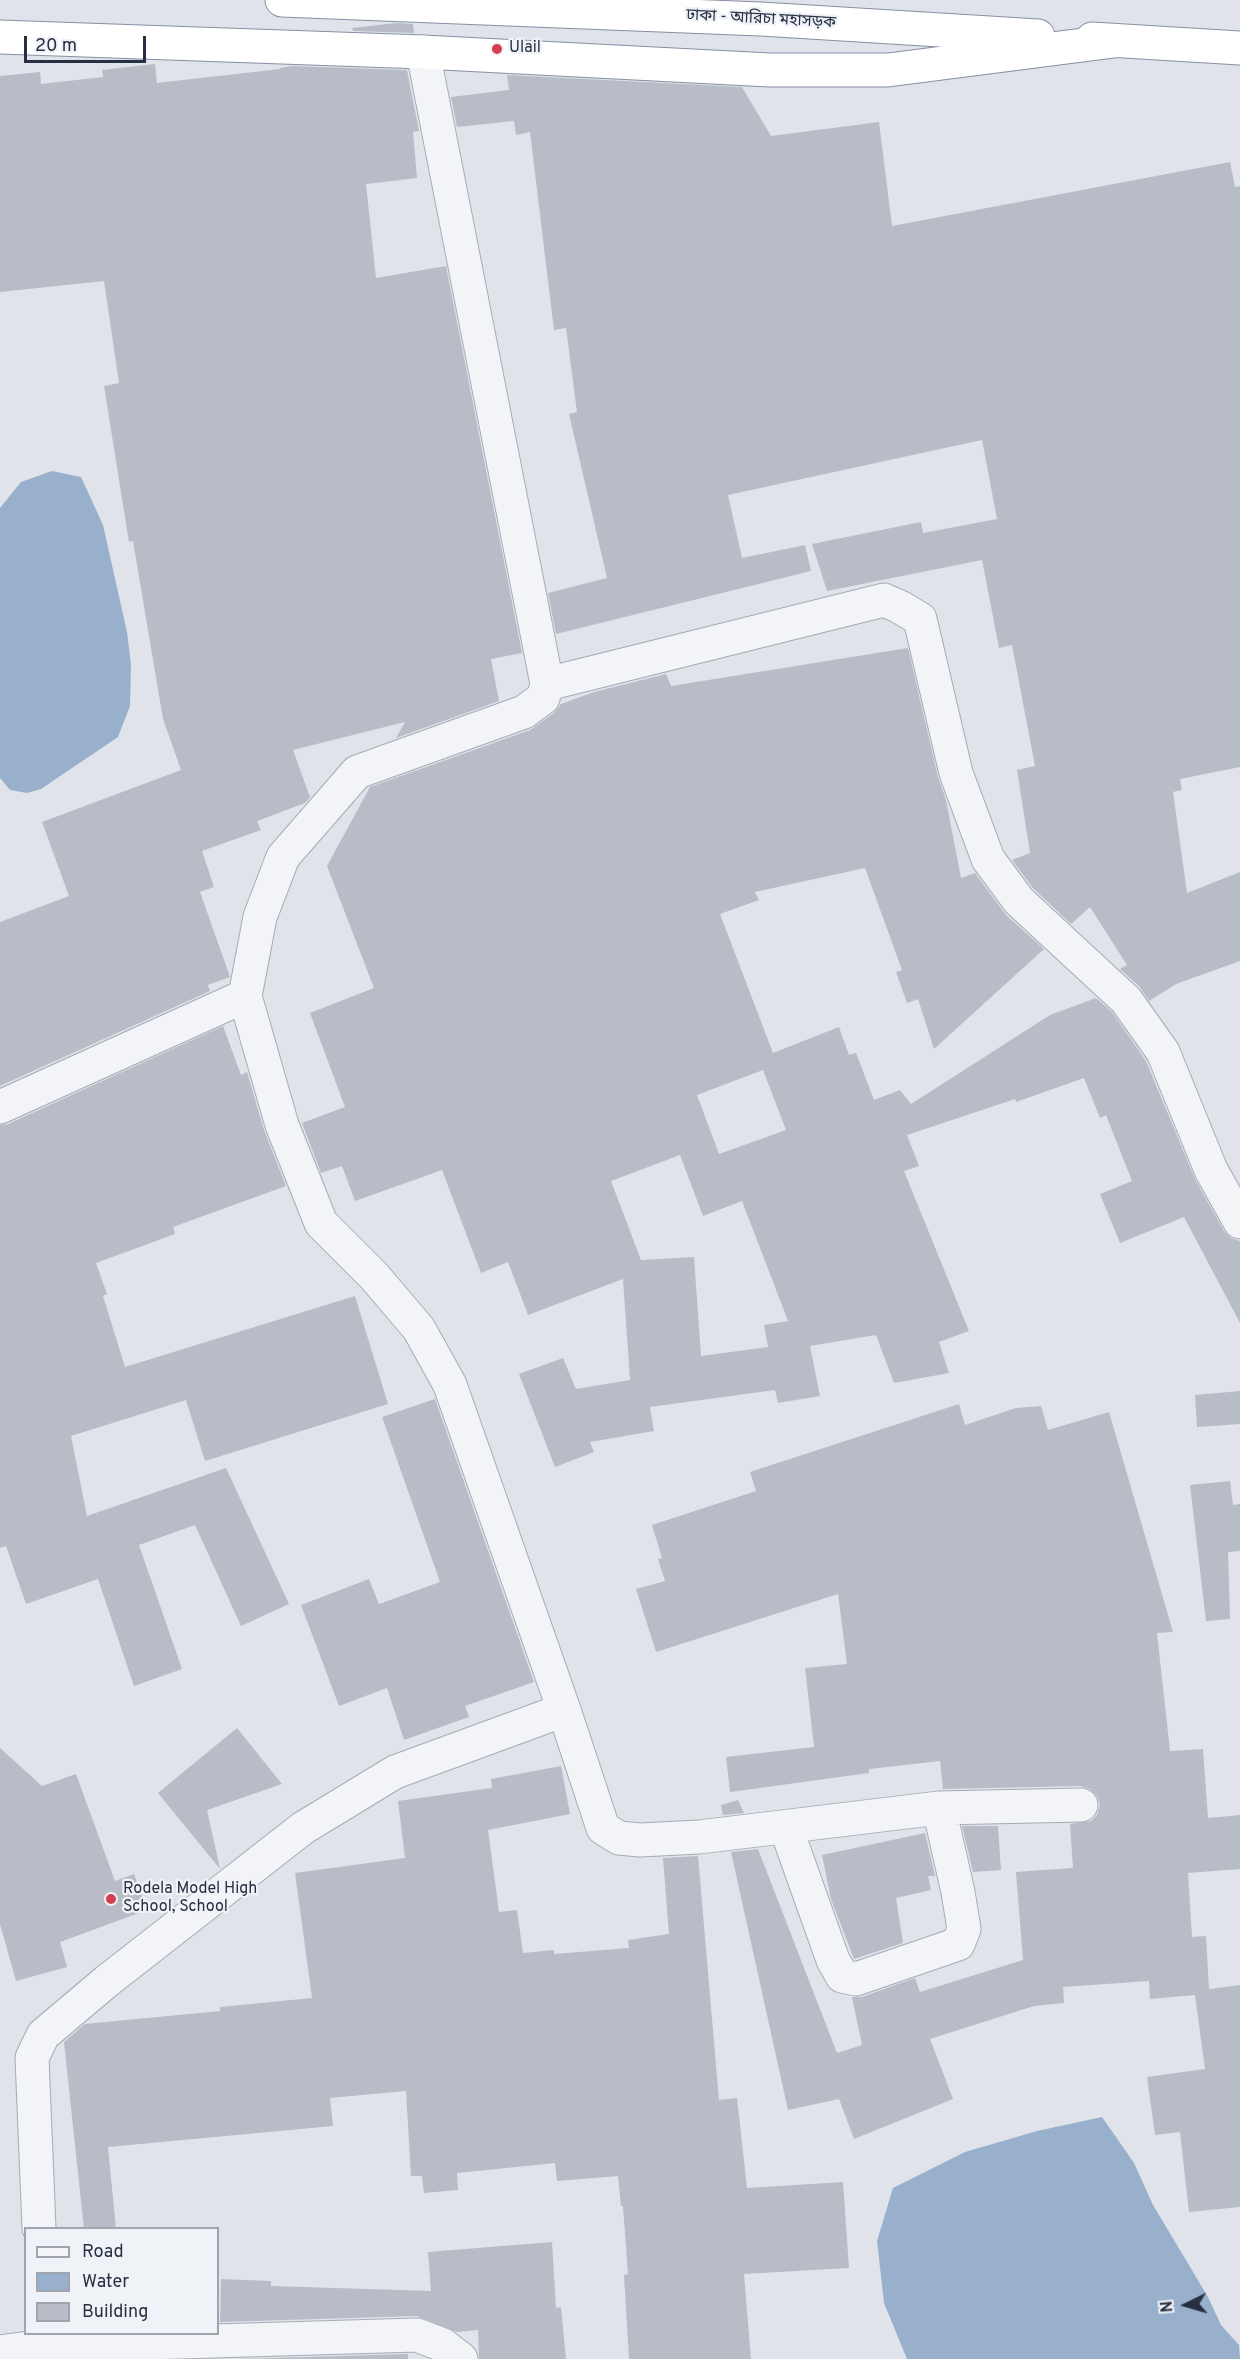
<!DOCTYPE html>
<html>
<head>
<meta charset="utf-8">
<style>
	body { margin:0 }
	#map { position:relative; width:1240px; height:2359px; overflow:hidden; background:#e0e3ea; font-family:Overpass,sans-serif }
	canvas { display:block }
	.legend { position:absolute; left:24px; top:2227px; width:195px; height:108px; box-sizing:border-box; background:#eff2f7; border:2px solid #9fa4af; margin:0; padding:8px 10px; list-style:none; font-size:18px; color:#273042 }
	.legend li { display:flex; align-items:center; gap:12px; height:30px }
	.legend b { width:30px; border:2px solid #9fa4af }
	.north { position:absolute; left:1156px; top:2275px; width:60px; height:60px; -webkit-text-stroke:4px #eff2f7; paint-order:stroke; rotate:265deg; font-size:16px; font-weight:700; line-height:24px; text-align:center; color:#273042 }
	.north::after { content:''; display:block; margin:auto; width:21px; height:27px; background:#273042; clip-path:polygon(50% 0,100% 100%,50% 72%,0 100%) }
	.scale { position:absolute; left:24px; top:36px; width:122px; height:27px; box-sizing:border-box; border:3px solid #273042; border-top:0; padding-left:8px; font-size:18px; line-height:21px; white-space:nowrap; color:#273042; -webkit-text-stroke:4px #eff2f7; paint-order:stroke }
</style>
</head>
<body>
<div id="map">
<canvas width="1240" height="2359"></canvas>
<ul class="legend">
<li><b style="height:8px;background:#f3f4f8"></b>Road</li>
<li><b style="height:16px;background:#98b0cc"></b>Water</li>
<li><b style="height:16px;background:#b7bcc7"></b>Building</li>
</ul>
<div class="north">N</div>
<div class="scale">20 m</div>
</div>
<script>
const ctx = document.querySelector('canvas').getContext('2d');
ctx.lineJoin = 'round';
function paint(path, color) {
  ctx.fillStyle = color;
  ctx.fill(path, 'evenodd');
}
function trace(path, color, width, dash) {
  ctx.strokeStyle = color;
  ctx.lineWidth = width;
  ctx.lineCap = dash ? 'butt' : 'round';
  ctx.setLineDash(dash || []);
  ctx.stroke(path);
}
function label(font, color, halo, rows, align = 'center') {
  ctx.font = font + ' Overpass,"Noto Sans Bengali",sans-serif';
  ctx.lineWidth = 4.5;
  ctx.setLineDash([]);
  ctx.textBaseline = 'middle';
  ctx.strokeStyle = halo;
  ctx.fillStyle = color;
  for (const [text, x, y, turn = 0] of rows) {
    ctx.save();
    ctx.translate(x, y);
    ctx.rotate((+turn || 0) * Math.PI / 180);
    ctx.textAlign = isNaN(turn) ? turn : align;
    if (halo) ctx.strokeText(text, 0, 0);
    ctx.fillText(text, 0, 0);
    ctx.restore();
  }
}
paint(new Path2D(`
	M52 471 81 477 103 525 127 632 131 665 130 706 118 737 41 789 27 793 10 790 0 778V508L21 482Z
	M1102 2117 1134 2163 1153 2205 1208 2297 1221 2325 1239 2345 1240 2359H907L884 2303 877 2241 893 2188 965 2152 1037 2131Z`), '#98b0cc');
paint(new Path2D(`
	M396 23 413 24 414 33 353 31 352 28Z
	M155 64 157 83 280 69V68L293 66 407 70 419 131 413 132 417 178 366 184 376 278 446 266 522 653 491 659 499 701 396 738 405 722 293 750 310 797 305 803 257 821 261 830 202 851 214 887 200 892 230 977 208 985 210 991 0 1086V922L69 896 42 822 181 770 163 719 133 541 129 542 104 386 119 383 104 281 0 292V76L40 72 41 84 103 77 102 70Z
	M507 75 742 87 771 136 879 122 892 226 1230 162 1235 187 1240 186V767L1180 779 1182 790 1173 792 1187 893 1240 872V961L1176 984 1149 1001 1139 986 1120 969 1127 965 1090 907 1071 924 1033 888 1012 860 1030 853 1017 770 1035 766 1012 645 999 648 982 560 827 591 812 544 921 522 923 533 997 519 982 440 728 495 742 558 805 545 811 571 556 634 548 593 607 578 569 414 577 412 566 328 554 330 530 132 516 135 514 121 457 127 451 97 509 90Z
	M908 648 938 777 946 800 961 878 975 873 1006 915 1044 949 934 1049 918 999 907 1003 896 972 902 970 865 868 755 892 759 900 720 914 773 1053 839 1027 849 1055 856 1053 874 1100 900 1090 911 1104 1050 1015 1096 998 1112 1012 1146 1061 1195 1179 1224 1231 1231 1238 1240 1241V1323L1184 1217 1120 1243 1100 1194 1132 1181 1106 1115 1100 1118 1084 1078 1016 1102 1015 1099 907 1135 919 1166 904 1171 969 1331 939 1342 949 1373 894 1383 876 1335 810 1346 820 1396 778 1403 775 1390 650 1407 654 1431 590 1442 594 1452 555 1467 519 1374 563 1358 576 1389 630 1380 623 1279 528 1315 508 1262 481 1273 442 1170 355 1201 342 1166 321 1173 302 1123 345 1107 310 1013 374 988 327 866 370 787 530 730 554 713 561 704 594 692 666 674 671 686ZM763 1070 786 1130 719 1154 697 1095ZM680 1155 703 1216 742 1201 788 1321 764 1325 768 1347 701 1356 694 1257 641 1260 611 1181Z
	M223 1026 241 1075 247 1072 264 1130 286 1186 173 1227 175 1234 96 1263 107 1294 103 1296 125 1367 355 1296 388 1404 205 1461 186 1400 71 1436 87 1516 226 1468 289 1604 241 1626 195 1525 139 1545 182 1669 134 1686 98 1579 26 1604 6 1546 0 1548V1125L8 1124Z
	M1240 1391V1424L1197 1427 1195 1395Z
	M435 1399 534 1682 465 1706 469 1717 404 1740 387 1688 339 1706 301 1605 369 1579 379 1604 440 1582 382 1417Z
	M959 1404 965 1425 1016 1408 1041 1406 1048 1430 1109 1412 1173 1632 1157 1633 1170 1751 1203 1749 1208 1818 1240 1815V1869L1188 1873 1192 1937 1206 1936 1209 1989 1240 1985V2207L1189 2212 1180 2132 1155 2135 1147 2077 1205 2069 1195 1995 1150 1999 1149 1981 1063 1987 1064 2003 1034 2006 930 2039 953 2099 854 2139 839 2099 788 2110 731 1852 758 1849 837 2053 862 2045 852 1997H862L915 1978 920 1992 1023 1960 1016 1872 1073 1868 1070 1824 1091 1821 1097 1815 1100 1805 1097 1796 1090 1789 1081 1786 943 1789 940 1761 869 1769V1773L730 1792 726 1757 814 1747 805 1668 847 1664 838 1594 656 1652 636 1589 665 1581 658 1559 662 1558 652 1525 756 1491 750 1472Z
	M1230 1481 1233 1505 1240 1504V1551L1228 1552 1230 1619 1206 1621 1190 1485Z
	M237 1728 282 1784 207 1810 220 1869 158 1793Z
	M0 1748 42 1786 76 1774 115 1881 134 1874 147 1910 60 1942 67 1967 16 1981 0 1924Z
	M561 1766 570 1814 488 1830 499 1912 517 1910 523 1953 554 1950V1954L629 1948 628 1940 669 1934 663 1858 698 1856 719 2100 737 2098 747 2188 843 2182 849 2268 744 2274 751 2359H629L624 2275 628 2274 623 2206H621L618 2176 557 2181 555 2163 457 2173 458 2190 424 2193 422 2176H411L406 2091 330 2098 333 2126 108 2147 116 2229H84L64 2042 85 2024 220 2011V2007L312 1998 295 1873 405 1858 398 1801 492 1788 491 1779Z
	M738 1800 744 1813 723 1815 721 1805Z
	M962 1826H998L1001 1870 973 1872Z
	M925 1833 935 1876H928L931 1890 896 1898 903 1943 854 1959 831 1899 822 1855Z
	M552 2242 556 2308 561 2307 566 2359H479L478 2330 457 2332 417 2316 220 2322 221 2279 271 2281V2286L431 2291 428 2252Z
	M408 2354V2359H239Z`), '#b7bcc7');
const minor = new Path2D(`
	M547 684 884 600 900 607 920 619 956 773 988 859 1019 901 1126 1000 1163 1052 1211 1170 1240 1222
	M245 996 282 1125 321 1223 374 1276 419 1329 450 1385 564 1710
	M0 1107 245 996 260 917 283 857 357 772 524 712 543 698 547 684 423 52
	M786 1828 833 1960 842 1976 856 1979 958 1944 964 1929 958 1892 939 1808
	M39 2228 32 2058 43 2035 107 1981 303 1828 395 1772 564 1710 603 1828 619 1838 640 1840 699 1837 939 1808 1081 1805
	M0 2352 44 2346 417 2335 443 2345 461 2359`);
const highway = new Path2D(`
	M282 0 761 19 1038 36
	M0 37 423 52 770 70H888L1114 41
	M1092 39 1240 48`);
trace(minor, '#a5aab4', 35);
trace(highway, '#8690a1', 35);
trace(minor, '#f3f4f8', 33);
trace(highway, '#fff', 33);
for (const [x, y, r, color] of [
	[497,49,6,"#d73d50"],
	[111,1899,6,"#d73d50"]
]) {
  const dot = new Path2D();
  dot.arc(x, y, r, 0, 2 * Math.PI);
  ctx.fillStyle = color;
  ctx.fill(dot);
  trace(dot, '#eff2f7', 2);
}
label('16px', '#273042', '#eff2f7', [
	["ঢাকা - আরিচা মহাসড়ক",761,20,3]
]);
label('16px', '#273042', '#eff2f7', [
	["Ulail",509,49],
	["Rodela Model High",123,1890],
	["School, School",123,1908]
], 'left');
</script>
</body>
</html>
